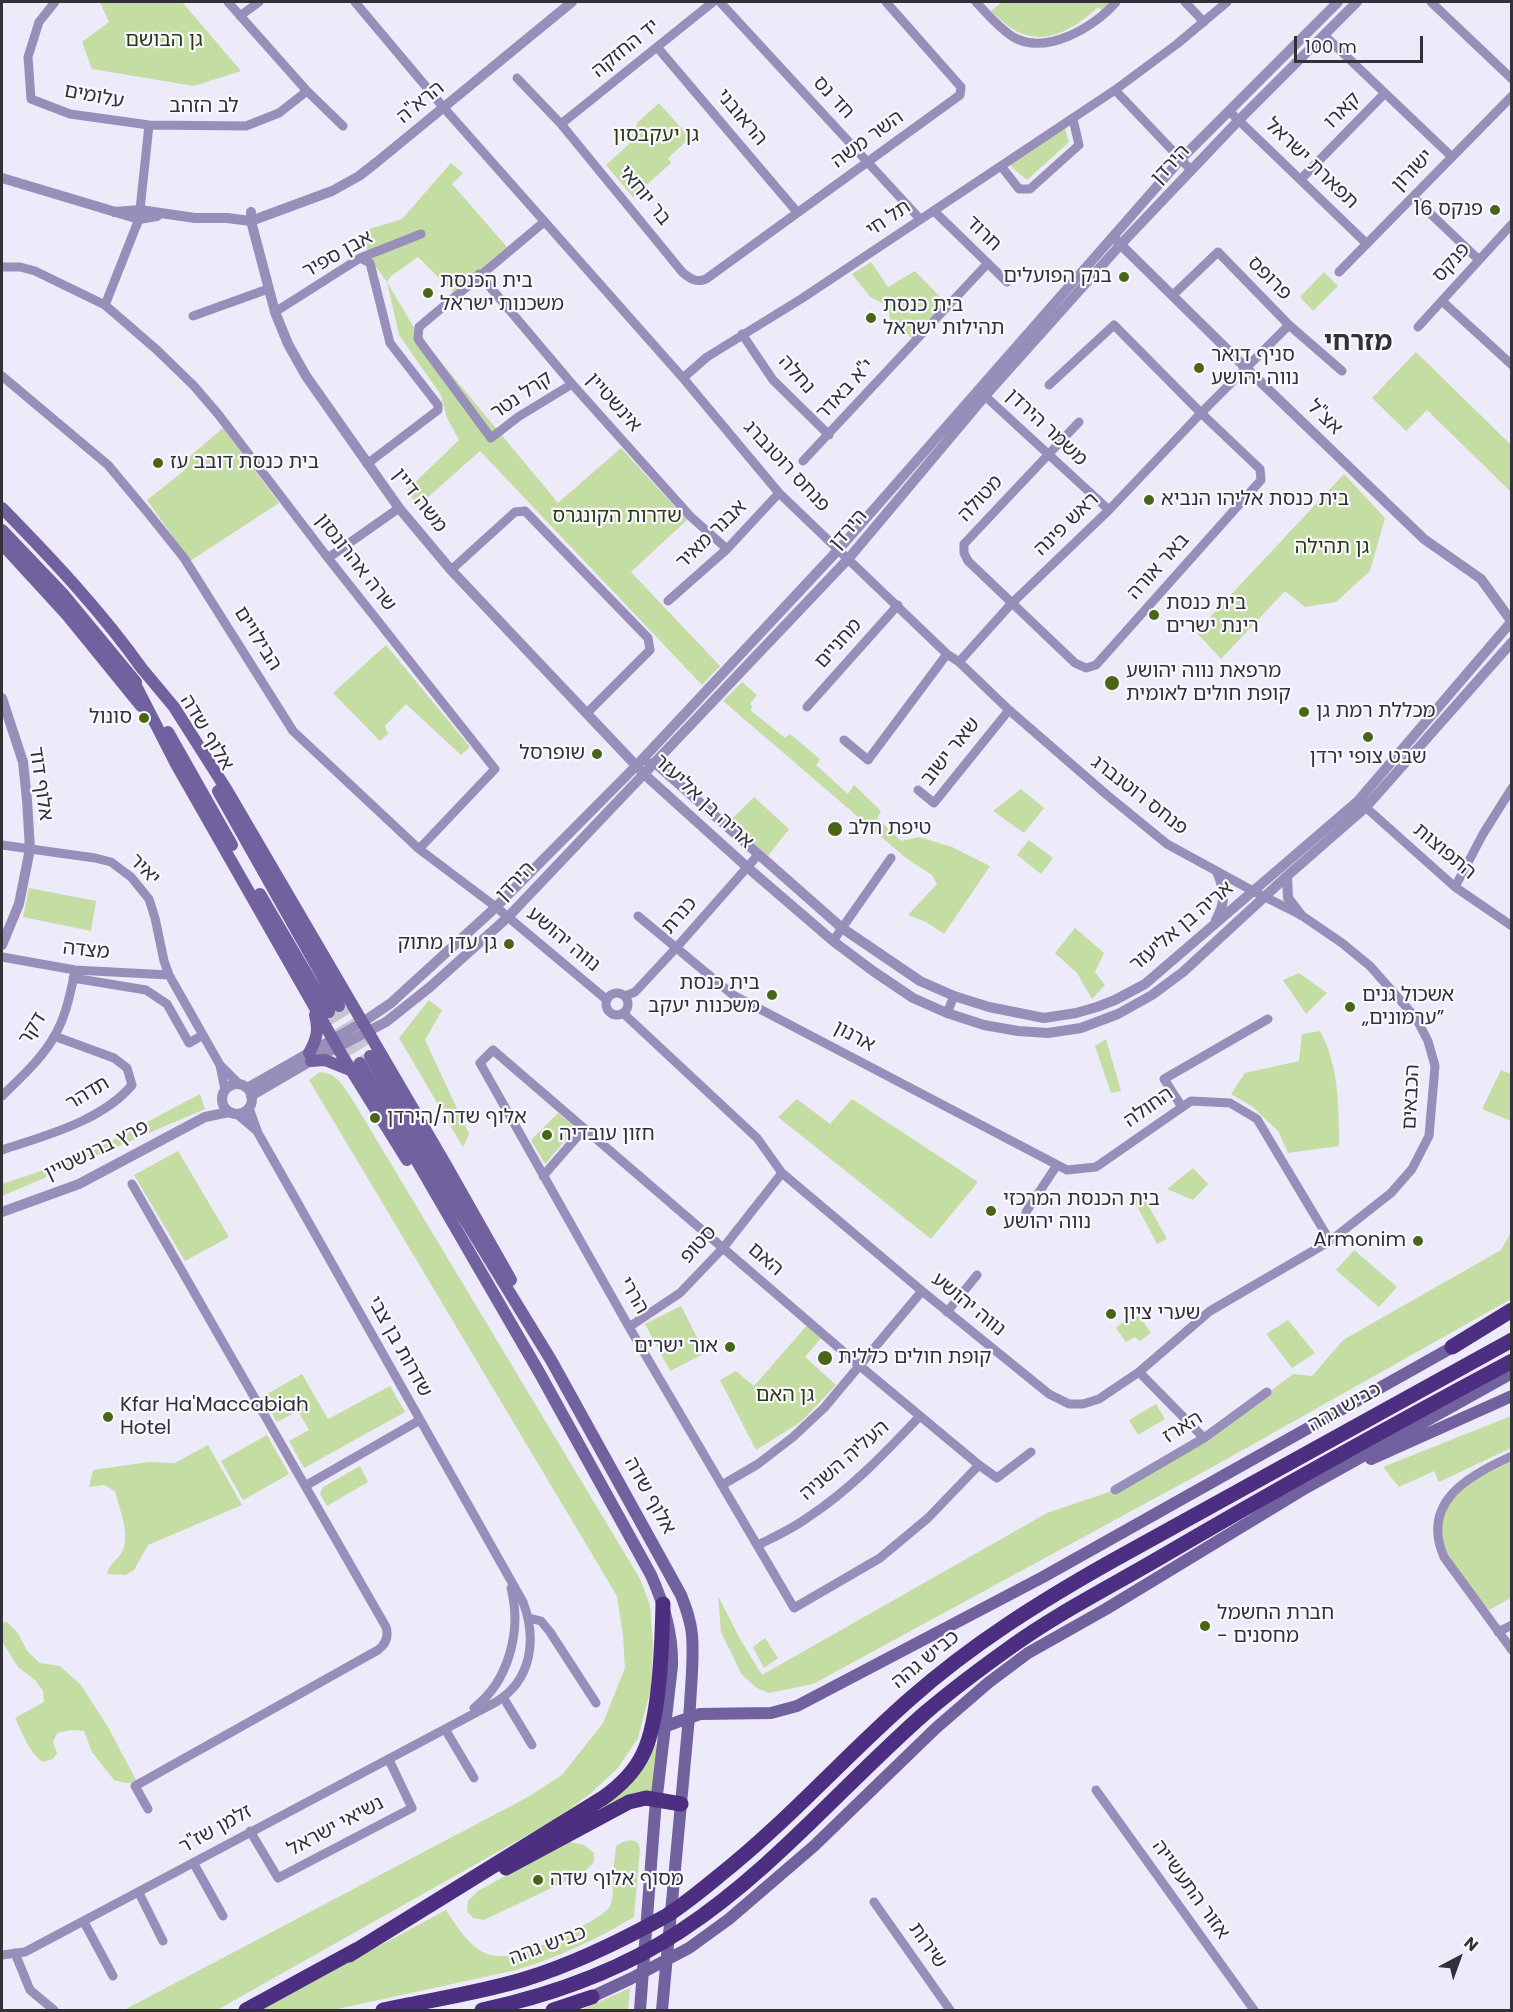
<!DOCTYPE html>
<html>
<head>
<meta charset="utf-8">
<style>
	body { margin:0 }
	#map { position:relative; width:1513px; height:2012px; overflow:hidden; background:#edeaf9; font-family:Poppins,sans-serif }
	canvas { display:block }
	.frame { position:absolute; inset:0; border:3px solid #323137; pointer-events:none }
	.north { position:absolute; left:1429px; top:1928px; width:60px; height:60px; -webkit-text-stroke:4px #faf8ff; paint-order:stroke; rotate:41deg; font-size:16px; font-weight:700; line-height:24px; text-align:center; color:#323137 }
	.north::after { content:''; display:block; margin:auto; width:21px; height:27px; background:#323137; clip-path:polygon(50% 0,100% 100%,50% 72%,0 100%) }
	.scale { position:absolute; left:1294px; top:36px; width:129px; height:27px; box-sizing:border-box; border:3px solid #323137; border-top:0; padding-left:8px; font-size:18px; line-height:21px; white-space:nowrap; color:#323137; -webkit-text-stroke:4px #faf8ff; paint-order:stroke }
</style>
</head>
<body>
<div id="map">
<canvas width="1513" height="2012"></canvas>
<div class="frame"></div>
<div class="north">N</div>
<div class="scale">100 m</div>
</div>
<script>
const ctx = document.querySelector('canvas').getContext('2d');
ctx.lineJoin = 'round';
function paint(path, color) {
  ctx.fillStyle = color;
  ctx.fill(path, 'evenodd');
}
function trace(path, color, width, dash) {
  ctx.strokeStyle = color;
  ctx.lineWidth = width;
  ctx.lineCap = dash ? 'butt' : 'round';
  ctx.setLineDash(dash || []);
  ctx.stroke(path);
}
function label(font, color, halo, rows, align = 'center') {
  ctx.font = font + ' Poppins,"Noto Sans Hebrew",sans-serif';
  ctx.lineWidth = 4.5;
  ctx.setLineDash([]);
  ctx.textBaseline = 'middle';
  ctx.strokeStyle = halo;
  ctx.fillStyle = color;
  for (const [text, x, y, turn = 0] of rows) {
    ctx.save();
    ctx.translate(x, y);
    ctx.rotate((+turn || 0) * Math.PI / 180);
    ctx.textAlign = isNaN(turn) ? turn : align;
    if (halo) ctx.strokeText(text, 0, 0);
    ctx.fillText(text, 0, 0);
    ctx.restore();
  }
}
paint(new Path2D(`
	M100 2H182L241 71 194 86 92 69 82 42 109 22Z
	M1002 2H1116L1104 13 1098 7C1080 24 1053 43 1026 35 1013 32 1001 20 991 11Z
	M659 103 690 138 668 158 671 163 633 197 606 165 628 145 638 122Z
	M1064 125 1069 142 1027 180 1007 163Z
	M451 163 463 173 452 184 507 247 453 292 418 257 391 276 387 282 417 333 558 503 621 448 687 520 631 572 720 666 702 685 480 451 418 506 407 490 459 440 447 418 441 395 399 335 387 282 367 255 366 230 402 219Z
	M871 262 888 287 915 271 945 302 912 338 890 319 888 306 870 297 852 274Z
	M1324 272 1338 286 1313 311 1300 297Z
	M1416 352 1511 445V492L1427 410 1406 431 1372 398Z
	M223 428 279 503 190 561 147 500 185 470 181 464Z
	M1344 474 1385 518 1370 571 1336 602 1305 607 1285 591 1221 659 1196 632Z
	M386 645 470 747 461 755 406 704 385 726 388 734 380 741 333 693Z
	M742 682 757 695 750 704 753 707 750 710 785 738 790 734 820 759 816 765 848 794 854 785 881 811 877 818 901 841 919 837 952 847 990 866 944 934 926 922 908 915 937 884 932 875 906 858 723 701Z
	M1021 789 1044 808 1024 833 993 811Z
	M754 797 789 829 768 856 730 821Z
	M1029 840 1053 858 1041 874 1017 855Z
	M29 888 96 901 91 931 23 917Z
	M1075 928 1104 953 1095 972 1105 985 1092 999 1077 973 1055 953Z
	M1299 973 1327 993 1306 1014 1283 980Z
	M429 1000 442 1010 425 1040 469 1134 463 1147 399 1038Z
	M1320 1031C1339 1066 1339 1107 1339 1146L1288 1153 1278 1131 1253 1107 1231 1094 1245 1073 1299 1061 1302 1034Z
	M1106 1039 1121 1091 1111 1093 1095 1046Z
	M1501 1070 1511 1074V1121L1482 1109Z
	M320 1072C338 1074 342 1085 352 1099L640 1579 650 1605 653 1643 651 1689 638 1738 617 1769 591 1793 556 1819 217 2010H124L528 1797 562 1775 603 1723 625 1668 623 1636 617 1596 309 1080Z
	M200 1094 205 1109 2 1196V1184L77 1159Z
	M797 1099 830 1124 852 1099 978 1182 931 1239 778 1117Z
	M558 1113 576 1128 545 1164 531 1140Z
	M178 1151 229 1237 185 1261 134 1175Z
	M1193 1168 1208 1184 1193 1200 1167 1189Z
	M1143 1196 1167 1239 1157 1244 1134 1200Z
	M1511 1232V1299L1216 1465 813 1684 769 1693 757 1688 742 1675 721 1632 718 1596 740 1639 762 1675 1047 1513 1115 1490 1259 1400 1293 1374 1312 1376 1343 1340 1501 1250Z
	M1354 1250 1397 1287 1379 1307 1336 1270Z
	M681 1306 705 1353 670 1371 645 1324Z
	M1139 1316 1151 1333 1140 1341 1135 1337 1126 1342 1116 1328 1125 1320Z
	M1288 1320 1315 1353 1292 1368 1266 1334Z
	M808 1324 822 1337 805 1357 836 1385 802 1421 756 1450 720 1380 736 1371 754 1386Z
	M302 1374 328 1419 390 1386 405 1412 304 1468 289 1441 309 1430 298 1411 277 1422 262 1397Z
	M1156 1404 1165 1419 1138 1435 1129 1420Z
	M1511 1416V1448L1439 1482 1434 1471 1399 1487 1383 1467Z
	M267 1435 289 1474 243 1500 221 1461Z
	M208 1445 242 1505 148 1545 134 1570 126 1575 107 1574C110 1563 114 1563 120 1555 133 1538 119 1509 115 1491L104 1485 89 1487 93 1470 149 1462 175 1463Z
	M1511 1462V1598L1489 1610C1475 1593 1453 1571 1444 1551 1425 1503 1477 1477 1511 1462Z
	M360 1466 368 1482 327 1506 320 1494 323 1487Z
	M7 1622 18 1633 27 1651 40 1663 60 1666 81 1685 108 1727 137 1782 126 1783 114 1780 92 1752 84 1731 71 1730 57 1733 53 1742 57 1753 53 1759 43 1762C29 1753 22 1732 15 1718L44 1702 43 1691 35 1680 18 1667 2 1641V1623Z
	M765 1638 778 1658 764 1668 753 1647Z
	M652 1742 658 1746 653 1793 606 1809 602 1803Z
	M631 1840 637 1842 640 1848 634 1917C597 1939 557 1958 516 1970L333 2010H260L446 1910C456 1925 471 1950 490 1955 499 1957 509 1956 518 1954 533 1951 604 1919 610 1906 614 1897 612 1887 613 1878 613 1868 615 1857 616 1846L623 1842Z
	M570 1842 584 1845 594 1853V1862L583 1873 484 1920 473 1918 467 1911 468 1901 478 1891 561 1845Z
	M630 1988 628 2010H581Z`), '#c3dda3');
trace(new Path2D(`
	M339 1006 370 1056
	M329 1012 360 1063`), '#c8c5d2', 12, [12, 6]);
trace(new Path2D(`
	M55 2 39 22 28 57 31 99 70 114 149 125 246 126 279 113 307 91
	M228 2 307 91 343 126
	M355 2 444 108 683 378 779 493 947 654 959 662 1009 710 1107 795 1167 844 1253 891 1301 915 1342 943 1370 966 1416 1018 1428 1041 1435 1066 1429 1136 1412 1169 1391 1193 1330 1241 1210 1311 1139 1372 1099 1399 1083 1404H1069L1049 1394 922 1291 782 1173 757 1138 623 1013
	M720 2 920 219
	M976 2C987 14 999 28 1013 37 1046 56 1095 27 1116 2
	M1185 2 1204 22
	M1431 2 1512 79
	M240 16 259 2
	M1324 35 1452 157
	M657 47 797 212
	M517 78 561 124 683 273C691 279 696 283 706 279L960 95 961 87 886 2
	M1115 90 1191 170
	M1229 111 1367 244
	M561 124 713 2
	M1001 166 1019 189H1030L1079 145 1073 119
	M1301 179 1385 93
	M1413 197 1479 260
	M934 211 1007 282
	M544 222 419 327 418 339 491 438 518 417 572 384
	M360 258 370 263 390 343 438 405V410L367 464
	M2 267H20L35 271 105 305 157 350 194 386 218 414 328 558 495 769 419 849
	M1339 272 1512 96
	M479 274 572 384 690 516 727 549
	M1173 295 1218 252 1289 325 1342 371
	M1442 301 1512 365
	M105 305 139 219 149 125
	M275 312 360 258 421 234
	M193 316 268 289
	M1418 327 1512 224
	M742 334 773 380 829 435
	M2 376 108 465 148 513 184 558 293 731 419 849 496 907 607 1000
	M683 378 707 357 801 299 1115 90 1177 44 1227 2
	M1049 385 1114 325 1201 413 1260 469 1261 480 1096 665 1086 668 1075 663 968 561 964 553V544L1079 422
	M985 396 1109 510
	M803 461 988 263
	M328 558 399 508
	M451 570 515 512 525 511 648 638 650 650 587 713
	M668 601 727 549 779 493
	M959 662 1011 604 1109 510 1201 413 1289 325
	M807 707 898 605
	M844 740 868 760 947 654
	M918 790 934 803 1009 710
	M1362 804 1455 887 1512 926
	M2 845 95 858 111 862 131 877 149 899 155 918 164 961 169 975 220 1065 239 1084
	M1455 887 1483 834 1512 788
	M638 916 733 995 1067 1170 1096 1167 1191 1101 1230 1103 1257 1119 1330 1241
	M833 941 891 858
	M2 957 75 970 169 975
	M73 978 146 990 167 1004 189 1043 203 1035
	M606 1004a11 11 0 1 1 22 0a11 11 0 1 1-22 0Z
	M625 996 635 992 676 948 758 855
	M947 1013 954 996
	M220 1065 225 1090
	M2 1096C20 1078 42 1059 55 1035 66 1016 70 994 75 972
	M1182 1107 1164 1079 1268 1019
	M237 1114 257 1131
	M2 1150C44 1136 102 1121 132 1085L127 1068 114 1058 54 1036
	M543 1176 584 1129
	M132 1184 386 1627C389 1637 386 1644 378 1650L135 1786 148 1809
	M1026 1212 1057 1165
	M947 1312 977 1275
	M629 1327 680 1293 723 1248 782 1173
	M1139 1372 1204 1438
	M1512 1456C1469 1475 1420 1502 1444 1557L1512 1650
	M979 1465 928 1518 880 1558 794 1608 629 1327 480 1063 493 1050 860 1366 979 1465 997 1478 1031 1452
	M722 1485 758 1464 793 1437 824 1408 922 1291
	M305 1486 420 1420
	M1115 1490 1204 1438 1267 1392
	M758 1545C774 1537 792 1529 807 1518 850 1490 885 1453 920 1416
	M529 1618 541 1621 550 1632 596 1703
	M1498 1632 1512 1625
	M503 1697 532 1745
	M474 1708C509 1681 522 1630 511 1588
	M445 1729 474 1778
	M1096 1790 1254 2010
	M250 1831 278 1878 412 1808 389 1760
	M194 1864 223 1916
	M139 1893 163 1941
	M874 1902 950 2010
	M84 1922 113 1976
	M15 1953 30 1990 54 2010
	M2 1955 25 1952 496 1702C532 1680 537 1639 523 1602L287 1184 258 1133 249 1108`), '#988eba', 9);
trace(new Path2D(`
	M2 178 139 219 157 216
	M114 212 140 210 195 218H227L251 221 332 191 359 176 377 162 572 2
	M251 212V221L275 312 288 344 306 376 399 508 451 570 644 774 747 867 833 941 873 971 913 998 947 1013 984 1025 1018 1031 1048 1033 1081 1028 1118 1014 1152 995 1183 972 1287 876 1366 807 1512 642
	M1117 241 1247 369 1424 539 1481 579 1512 622
	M2 698 23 762 27 800 30 849 19 904 2 945
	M649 764 655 763 842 928 920 981 954 996 989 1007 1044 1018 1076 1013 1097 1007 1115 1000 1145 984 1358 801 1512 621
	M1287 876 1288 898 1301 915
	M1216 920C1226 902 1225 890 1217 872
	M222 1099a15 15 0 1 1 30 0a15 15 0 1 1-30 0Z
	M247 1088 363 1022 391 1003 496 907 637 765 839 549 1181 159 1338 2
	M251 1096 311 1061 386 1022 430 987 508 917 849 558 985 396 1121 244 1239 120 1357 2
	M2 1212 79 1184 205 1117 229 1112`), '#988eba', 10);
trace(new Path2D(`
	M2 508C52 559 101 611 143 670
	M2 530 64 595 136 682
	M2 544 67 615 141 706
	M139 665 174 707 228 792 446 1165 511 1280
	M131 676 176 764 343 1057 407 1160
	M168 732 232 845
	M218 791 339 1006
	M260 894 329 1012
	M309 1053C317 1039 319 1030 315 1015
	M370 1056 448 1192 551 1360 681 1595C686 1608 691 1621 692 1635 694 1659 691 1683 690 1706L662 2010
	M311 1061 325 1060 350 1070
	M360 1063 539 1372 651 1575C664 1604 673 1634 672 1666L655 1812 640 2010
	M1371 1459 1512 1396
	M666 1726 700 1714 771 1713 797 1706 1043 1577 1458 1344
	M585 2000 630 1979 689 1948 729 1919 814 1846 936 1728 988 1683 1028 1653 1106 1609 1302 1490 1512 1373`), '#71619f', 12);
trace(new Path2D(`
	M1452 1347 1512 1310
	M506 1868 629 1802 646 1798 681 1804
	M349 1955 603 1798C620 1786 634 1773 643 1754 660 1720 662 1644 663 1604
	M246 2010 356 1950
	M383 2010C430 2000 479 1993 525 1979 574 1964 621 1941 666 1916 685 1904 703 1889 720 1875 788 1821 845 1756 910 1699 972 1644 1041 1601 1112 1561L1512 1340
	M482 2010C552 1995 622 1970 682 1930 773 1870 843 1785 925 1713 952 1690 980 1669 1008 1649 1056 1614 1110 1587 1161 1557 1277 1489 1394 1424 1512 1361
	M553 2010 592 1997`), '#4c2f81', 15);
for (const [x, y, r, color] of [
	[1495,210,6,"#496517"],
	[1124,277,6,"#496517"],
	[428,293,6,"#496517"],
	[871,318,6,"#496517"],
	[1199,368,6,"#496517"],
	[158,463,6,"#496517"],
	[1149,500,6,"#496517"],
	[1154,615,6,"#496517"],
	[1112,683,8,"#496517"],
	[1304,712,6,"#496517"],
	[144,718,6,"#496517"],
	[1368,737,6,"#496517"],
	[597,754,6,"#496517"],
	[835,829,8,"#496517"],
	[509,944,6,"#496517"],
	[772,995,6,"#496517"],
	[1350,1007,6,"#496517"],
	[375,1118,6,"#496517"],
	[547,1135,6,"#496517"],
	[991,1211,6,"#496517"],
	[1418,1241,6,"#496517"],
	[1111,1314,6,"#496517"],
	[730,1347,6,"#496517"],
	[825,1358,8,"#496517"],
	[108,1417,6,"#496517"],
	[1205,1626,6,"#496517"],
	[538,1880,6,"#496517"]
]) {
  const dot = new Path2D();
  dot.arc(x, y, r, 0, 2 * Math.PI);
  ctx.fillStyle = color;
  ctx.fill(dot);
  trace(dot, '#faf8ff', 2);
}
label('20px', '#2b3b11', '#faf8ff', [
	["גן הבושם",164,41],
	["גן יעקבסון",656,136],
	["שדרות הקונגרס",617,517],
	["גן תהילה",1332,548],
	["גן האם",785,1396]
]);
label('20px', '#323137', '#faf8ff', [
	["יד החזקה",626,49,-39],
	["עלומים",94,97,11],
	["חד נס",833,98,47],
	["הרא\"ה",421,103,-39],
	["לב הזהב",204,107],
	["קארו",1343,111,-45],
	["הראובני",741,118,50],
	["השר משה",868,140,-36],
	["תפארת ישראל",1311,164,44],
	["הירדן",1171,165,-47],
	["ישורון",1413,171,-46],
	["בר יוחאי",644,196,51],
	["תל חי",889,219,-34],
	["חרוד",983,234,44],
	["אבן ספיר",338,255,-29],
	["פנקס",1452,263,-48],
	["פרופס",1269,279,45],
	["נחלה",796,375,48],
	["י\"א באדר",846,390,-47],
	["קרל נטר",522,396,-34],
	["אינשטיין",613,403,48],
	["אצ\"ל",1324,418,44],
	["משמר הירדן",1046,428,43],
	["פנחס רוטנברג",786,467,47],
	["מטולה",981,499,-47],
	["משה דיין",419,501,52],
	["ראש פינה",1067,525,-44],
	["הירדן",849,530,-49],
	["אבנר מאיר",712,535,-44],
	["שרה אהרונסון",355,563,52],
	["באר אורה",1159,567,-48],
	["הבילויים",257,639,58],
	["מחניים",839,644,-48],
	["אלוף שדה",206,733,59],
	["שאר ישוב",951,752,-51],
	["אלוף דוד",40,784,82],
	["פנחס רוטנברג",1139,796,38],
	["אריה בן אליעזר",703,802,43],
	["התפוצות",1444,852,40],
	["יאיר",144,870,45],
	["הירדן",516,882,-46],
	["כנרת",680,916,-49],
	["אריה בן אליעזר",1182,927,-40],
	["נווה יהושע",563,940,40],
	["מצדה",86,951,6],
	["דקר",33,1029,-58],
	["ארנון",854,1037,28],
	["תדהר",88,1094,-31],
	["הכבאים",1412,1097,-87],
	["החולה",1149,1108,-35],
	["פרץ ברנשטיין",97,1151,-26],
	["סטופ",699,1245,-48],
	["האם",765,1260,41],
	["הררי",633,1296,60],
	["נווה יהושע",968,1305,39],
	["שדרות בן צבי",399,1347,61],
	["כביש גהה",1345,1408,-29],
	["הארז",1183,1428,-32],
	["העליה השניה",845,1461,-41],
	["אלוף שדה",649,1496,61],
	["כביש גהה",926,1660,-39],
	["נשיאי ישראל",336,1827,-28],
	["זלמן שז\"ר",216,1830,-29],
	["אזור התעשייה",1190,1890,54],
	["כביש גהה",548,1946,-20],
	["שירות",927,1946,55]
]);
label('20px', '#323137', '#faf8ff', [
	["פנקס 16",1483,210,"right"],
	["בנק הפועלים",1112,277,"right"],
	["בית הכנסת",440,282],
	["משכנות ישראל",440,305],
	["בית כנסת",883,306],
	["תהילות ישראל",883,329],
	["סניף דואר",1211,356],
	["נווה יהושע",1211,379],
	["בית כנסת דובב עז",170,463],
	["בית כנסת אליהו הנביא",1161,500],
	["בית כנסת",1166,604],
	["רינת ישרים",1166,627],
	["מרפאת נווה יהושע",1126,672],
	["קופת חולים לאומית",1126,695],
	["מכללת רמת גן",1316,712],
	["סונול",132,718,"right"],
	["שופרסל",585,754,"right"],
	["שבט צופי ירדן",1368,758,"center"],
	["טיפת חלב",848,829],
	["גן עדן מתוק",497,944,"right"],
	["בית כנסת",760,984,"right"],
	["משכנות יעקב",760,1007,"right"],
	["אשכול גנים",1362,996],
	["„ערמונים”",1362,1019],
	["אלוף שדה/הירדן",387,1118],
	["חזון עובדיה",559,1135],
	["בית הכנסת המרכזי",1003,1200],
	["נווה יהושע",1003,1223],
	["Armonim",1406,1241,"right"],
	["שערי ציון",1123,1314],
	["אור ישרים",718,1347,"right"],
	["קופת חולים כללית",838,1358],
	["Kfar Ha'Maccabiah",120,1406],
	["Hotel",120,1429],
	["חברת החשמל",1217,1614],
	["- מחסנים",1217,1637],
	["מסוף אלוף שדה",550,1880]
], 'left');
label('bold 26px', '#323137', '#faf8ff', [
	["מזרחי",1358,343]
]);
</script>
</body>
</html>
